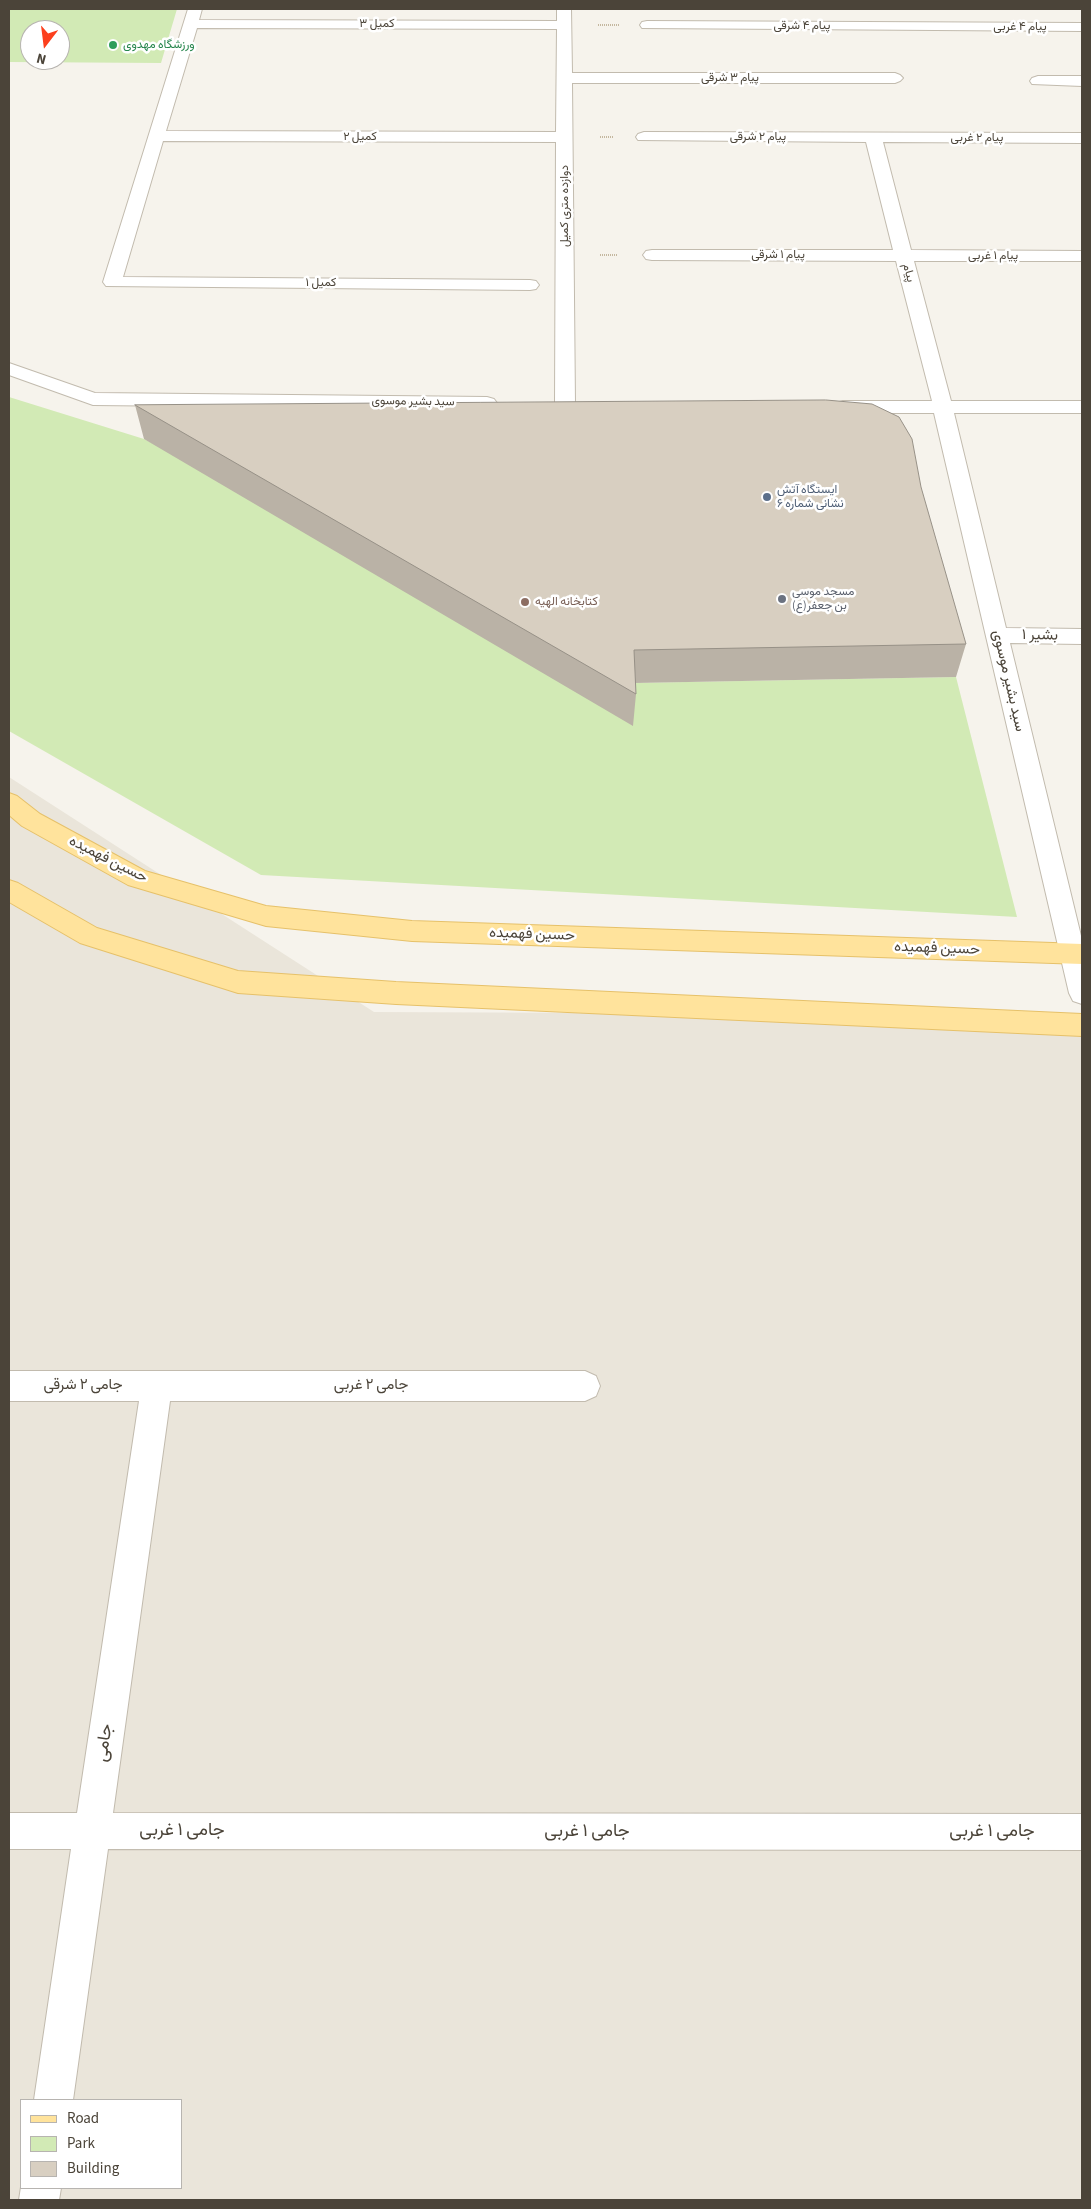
<!DOCTYPE html>
<html>
<head>
<meta charset="utf-8">
<style>
	body { margin:0 }
	#map { position:relative; width:1091px; height:2209px; overflow:hidden; background:#f6f3ec; font-family:"Source Sans 3",sans-serif }
	canvas { display:block }
	.frame { position:absolute; inset:0; border:10px solid #4b4439; pointer-events:none }
	.legend { position:absolute; left:20px; top:2099px; width:162px; height:90px; box-sizing:border-box; background:#fff; border:1px solid #b7b4b0; margin:0; padding:6px 9px; list-style:none; font-size:15px; color:#4b4439 }
	.legend li { display:flex; align-items:center; gap:10px; height:25px }
	.legend b { width:25px; border:1px solid #b7b4b0 }
	.north { position:absolute; left:20px; top:20px; width:50px; height:50px; box-sizing:border-box; background:#fff; border:1px solid #b7b4b0; border-radius:50%; rotate:195deg; font-size:14px; font-weight:700; line-height:20px; text-align:center; color:#4b4439 }
	.north::after { content:''; display:block; margin:auto; width:18px; height:22px; background:#fc3f1d; clip-path:polygon(50% 0,100% 100%,50% 72%,0 100%) }
</style>
</head>
<body>
<div id="map">
<canvas width="1091" height="2209"></canvas>
<div class="frame"></div>
<ul class="legend">
<li><b style="height:6px;background:#ffe39c"></b>Road</li>
<li><b style="height:14px;background:#d2eab5"></b>Park</li>
<li><b style="height:14px;background:#d8cfc1"></b>Building</li>
</ul>
<div class="north">N</div>
</div>
<script>
const ctx = document.querySelector('canvas').getContext('2d');
ctx.lineJoin = 'round';
function paint(path, color) {
  ctx.fillStyle = color;
  ctx.fill(path, 'evenodd');
}
function trace(path, color, width, dash) {
  ctx.strokeStyle = color;
  ctx.lineWidth = width;
  ctx.lineCap = dash ? 'butt' : 'round';
  ctx.setLineDash(dash || []);
  ctx.stroke(path);
}
function label(font, color, halo, rows, align = 'center') {
  ctx.font = font + ' "Source Sans 3",Vazirmatn,sans-serif';
  ctx.lineWidth = 5;
  ctx.setLineDash([]);
  ctx.textBaseline = 'middle';
  ctx.strokeStyle = halo;
  ctx.fillStyle = color;
  for (const [text, x, y, turn = 0] of rows) {
    ctx.save();
    ctx.translate(x, y);
    ctx.rotate((+turn || 0) * Math.PI / 180);
    ctx.textAlign = isNaN(turn) ? turn : align;
    if (halo) ctx.strokeText(text, 0, 0);
    ctx.fillText(text, 0, 0);
    ctx.restore();
  }
}
paint(new Path2D(`
	M9 777 374 1012 1082 1015V2200H9ZM21 2100H181V2188H21Z`), '#eae5da');
paint(new Path2D(`
	M9 9H177L161 63 9 62ZM30 30H60V60H30Z
	M9 397 144 439 632 683 956 677 1017 917 261 875 9 731Z`), '#d2eab5');
const minor = new Path2D(`
	M188 9H202L199 20 557 21V9H571L572 73H895L900 75 903 78 900 81 895 83H572L575 404 572 408 565 410 558 408 555 404 556 142 163 141 123 277 530 280 536 281 539 285 536 289 530 290 106 286 103 282ZM197 28 557 29 556 132 166 131Z
	M647 21 1082 23V31L642 28 640 25 642 22Z
	M1038 76H1082V86L1032 84 1030 81 1032 78Z
	M644 132 1082 133V143L883 142 911 250 1082 251V261H914L951 401H1082V413H954L1006 628 1082 629V644L1010 643 1082 940V1004L1073 1001 1069 993 934 413H843L836 411 833 407 836 403 843 401H932L896 261 652 260 646 259 643 255 646 251 652 250H893L866 142 638 140 636 137 638 134Z
	M9 363 95 393 487 397 494 399 497 403 494 407 487 409 93 405 9 375Z
	M9 1371H585L596 1376 600 1386 596 1396 585 1401H170L113 1813 1082 1814V1850L108 1849 73 2100H34L71 1849H9V1813H77L139 1401H9Z
	M21 2187 61 2188 59 2200H19Z`);
const major = new Path2D(`
	M9 793 17 796 40 814 145 871 266 906 412 921 1082 944V964L412 941 266 926 128 885 22 826 9 815Z
	M9 880 18 883 97 928 238 971 396 982 1082 1014V1036L396 1004 238 993 80 943 9 902Z`);
trace(minor, '#c2bbae', 2);
trace(major, '#e6c16a', 2);
trace(new Path2D(`
	M598 25H619
	M600 137H614
	M600 255H617`), '#c4b79f', 2, [1, 1]);
paint(minor, '#fff');
paint(major, '#ffe39c');
paint(new Path2D(`
	M135 405 966 644 956 677 635 683 636 694 633 726 144 439Z`), '#bab2a6');
const building = new Path2D(`
	M826 400 872 404 899 417 912 439 921 487 966 644 634 650 636 694 135 405Z`);
paint(building, '#d8cfc1');
trace(building, '#979187', 1);
for (const [x, y, r, color] of [
	[113,45,5,"#2e9e5b"],
	[767,497,5,"#5c6f8a"],
	[782,599,5,"#6b7280"],
	[525,602,5,"#8d6e63"]
]) {
  const dot = new Path2D();
  dot.arc(x, y, r, 0, 2 * Math.PI);
  ctx.fillStyle = color;
  ctx.fill(dot);
  trace(dot, '#fff', 2);
}
label('12px', '#4b4439', '#fff', [
	["کمیل ۳",377,24],
	["پیام ۴ شرقی",802,26],
	["پیام ۴ غربی",1020,27],
	["پیام ۳ شرقی",730,78],
	["کمیل ۲",360,137],
	["پیام ۲ شرقی",758,137],
	["پیام ۲ غربی",977,138],
	["دوازده متری کمیل",565,206,-90],
	["پیام ۱ شرقی",778,255],
	["پیام ۱ غربی",993,256],
	["پیام",908,273,75],
	["کمیل ۱",321,283],
	["سید بشیر موسوی",413,402,1]
]);
label('12px', '#27864d', '#fff', [
	["ورزشگاه مهدوی",123,45]
], 'left');
label('12px', '#4e5e75', '#fff', [
	["ایستگاه آتش",777,490],
	["نشانی شماره ۶",777,504]
], 'left');
label('12px', '#5b616d', '#fff', [
	["مسجد موسی",792,592],
	["بن جعفر(ع)",792,606]
], 'left');
label('12px', '#785e54', '#fff', [
	["کتابخانه الهیه",535,602]
], 'left');
label('15px', '#4b4439', '#fff', [
	["بشیر ۱",1040,636,1],
	["سید بشیر موسوی",1008,681,77],
	["حسین فهمیده",108,860,27],
	["حسین فهمیده",532,935,2],
	["حسین فهمیده",937,949,2],
	["جامی ۲ شرقی",83,1386],
	["جامی ۲ غربی",371,1386]
]);
label('18px', '#4b4439', '#fff', [
	["جامی",105,1743,-82],
	["جامی ۱ غربی",182,1831],
	["جامی ۱ غربی",587,1832],
	["جامی ۱ غربی",992,1832]
]);
</script>
</body>
</html>
